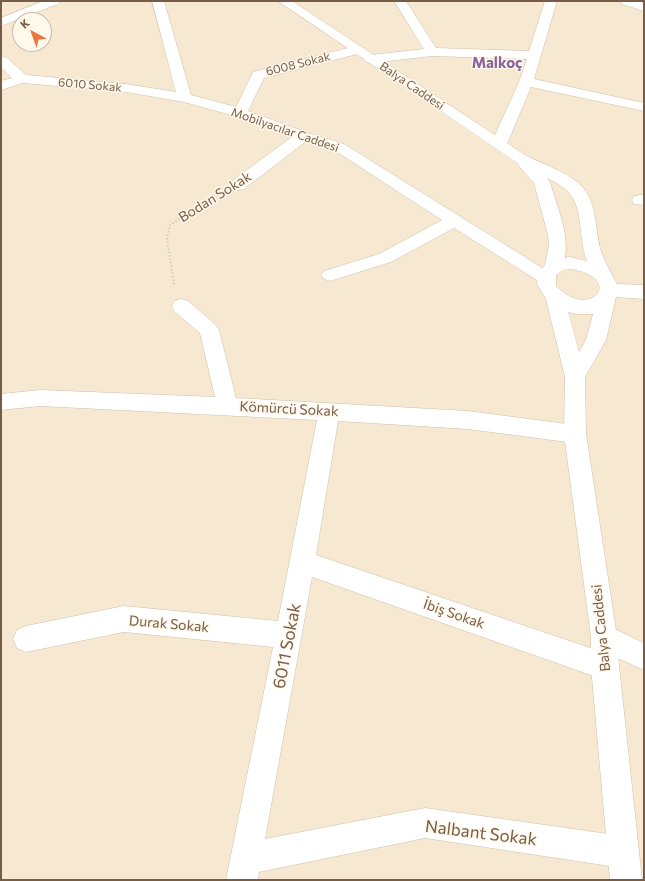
<!DOCTYPE html>
<html>
<head>
<meta charset="utf-8">
<style>
	body { margin:0 }
	#map { position:relative; width:645px; height:881px; overflow:hidden; background:#fdf5e4; font-family:Commissioner,sans-serif }
	canvas { display:block }
	.frame { position:absolute; inset:0; border:2px solid #775c48; pointer-events:none }
	.north { position:absolute; left:12px; top:12px; width:40px; height:40px; box-sizing:border-box; background:#fff8eb; border:1px solid #c9baaa; border-radius:50%; rotate:319deg; font-size:11px; font-weight:700; line-height:16px; text-align:center; color:#775c48 }
	.north::after { content:''; display:block; margin:auto; width:14px; height:18px; background:#ee7442; clip-path:polygon(50% 0,100% 100%,50% 72%,0 100%) }
</style>
</head>
<body>
<div id="map">
<canvas width="645" height="881"></canvas>
<div class="frame"></div>
<div class="north">K</div>
</div>
<script>
const ctx = document.querySelector('canvas').getContext('2d');
ctx.lineJoin = 'round';
function paint(path, color) {
  ctx.fillStyle = color;
  ctx.fill(path, 'evenodd');
}
function trace(path, color, width, dash) {
  ctx.strokeStyle = color;
  ctx.lineWidth = width;
  ctx.lineCap = dash ? 'butt' : 'round';
  ctx.setLineDash(dash || []);
  ctx.stroke(path);
}
function label(font, color, halo, rows, align = 'center') {
  ctx.font = font + ' Commissioner,sans-serif';
  ctx.lineWidth = 3;
  ctx.setLineDash([]);
  ctx.textBaseline = 'middle';
  ctx.strokeStyle = halo;
  ctx.fillStyle = color;
  for (const [text, x, y, turn = 0] of rows) {
    ctx.save();
    ctx.translate(x, y);
    ctx.rotate((+turn || 0) * Math.PI / 180);
    ctx.textAlign = isNaN(turn) ? turn : align;
    if (halo) ctx.strokeText(text, 0, 0);
    ctx.fillText(text, 0, 0);
    ctx.restore();
  }
}
paint(new Path2D(`
	M1 1H644V880H1ZM20 20H44V44H20Z`), '#f6e8d1');
const street = new Path2D(`
	M43 1H60L58 4 1 26V18Z
	M152 1H164L191 95 236 107 253 72 356 46 361 47 363 50 361 53 264 78 248 111 308 133 344 144 552 274 555 278 552 282 546 284 540 282 454 228 391 262 330 281 324 279 321 275 324 271 379 254 442 220 334 150 305 142 244 189 238 190 232 189 230 185 232 181 292 137 235 116 184 102 126 92 23 83 1 90V81L12 78 1 67V56L6 57 26 75 126 84 176 92Z
	M394 1H406L436 48 529 51 545 1H557L534 79 644 103V111L531 87 507 144 504 147 499 149 494 147 491 144 519 82 527 59 432 56 371 63 366 62 364 59 366 56 371 55 424 49Z
	M640 195H644V205L634 204 632 200 634 196Z
	M181 299 188 301 216 325 219 330 236 398 468 411 575 425 583 428 586 434 583 440 575 443 468 429 338 421 316 555 614 656 595 646 591 637 595 628 604 624 644 643V670L615 657 619 666 615 676 605 680 312 577 265 839 425 808 623 836 634 841 639 852 634 863 623 868 425 838 259 872 258 880H226L273 647 124 632 26 652 17 648 13 639 17 630 26 626 124 606 278 621 317 420 40 406 1 410V394L40 390 215 397 200 333 174 311 172 306 174 301Z`);
const secondary = new Path2D(`
	M278 1H292L525 155C544 165 570 172 584 189 597 206 595 228 600 248 604 261 611 272 617 284L644 285V299L616 297 606 340 585 377 586 434 617 637 619 666 642 880H610L591 666V637L564 434 565 377 546 299 537 284 538 275 545 265 549 245 548 235 534 183 518 165 519 164ZM547 178C556 183 567 188 572 197 583 213 579 241 587 261L571 257 565 258C569 232 557 207 550 182ZM571 269C576 270 582 271 586 273 619 288 585 317 556 286V275L563 270ZM568 312 576 314H593L586 340 579 352Z
	M620 1H638L644 3V11L622 4Z`);
trace(street, '#d1c0ac', 1);
trace(secondary, '#d5c0a9', 1);
trace(new Path2D(`
	M174 284 167 239 170 225 218 195`), '#d9b89d', 2, [1, 2.5]);
paint(street, '#fff');
paint(secondary, '#fff');
label('12px', '#775c48', '#fff8eb', [
	["6008 Sokak",298,64,-14],
	["6010 Sokak",90,85,5],
	["Balya Caddesi",412,86,34],
	["Mobilyacılar Caddesi",285,130,19]
]);
label('14px', '#775c48', '#fff8eb', [
	["Bodan Sokak",215,197,-32],
	["Kömürcü Sokak",289,409,3],
	["İbiş Sokak",454,614,19],
	["Durak Sokak",169,624,5],
	["Balya Caddesi",601,628,-96]
]);
label('bold 15px', '#8c639b', '#fff8eb', [
	["Malkoç",497,63]
]);
label('17px', '#775c48', '#fff8eb', [
	["6011 Sokak",287,646,-79],
	["Nalbant Sokak",481,833,7]
]);
</script>
</body>
</html>
